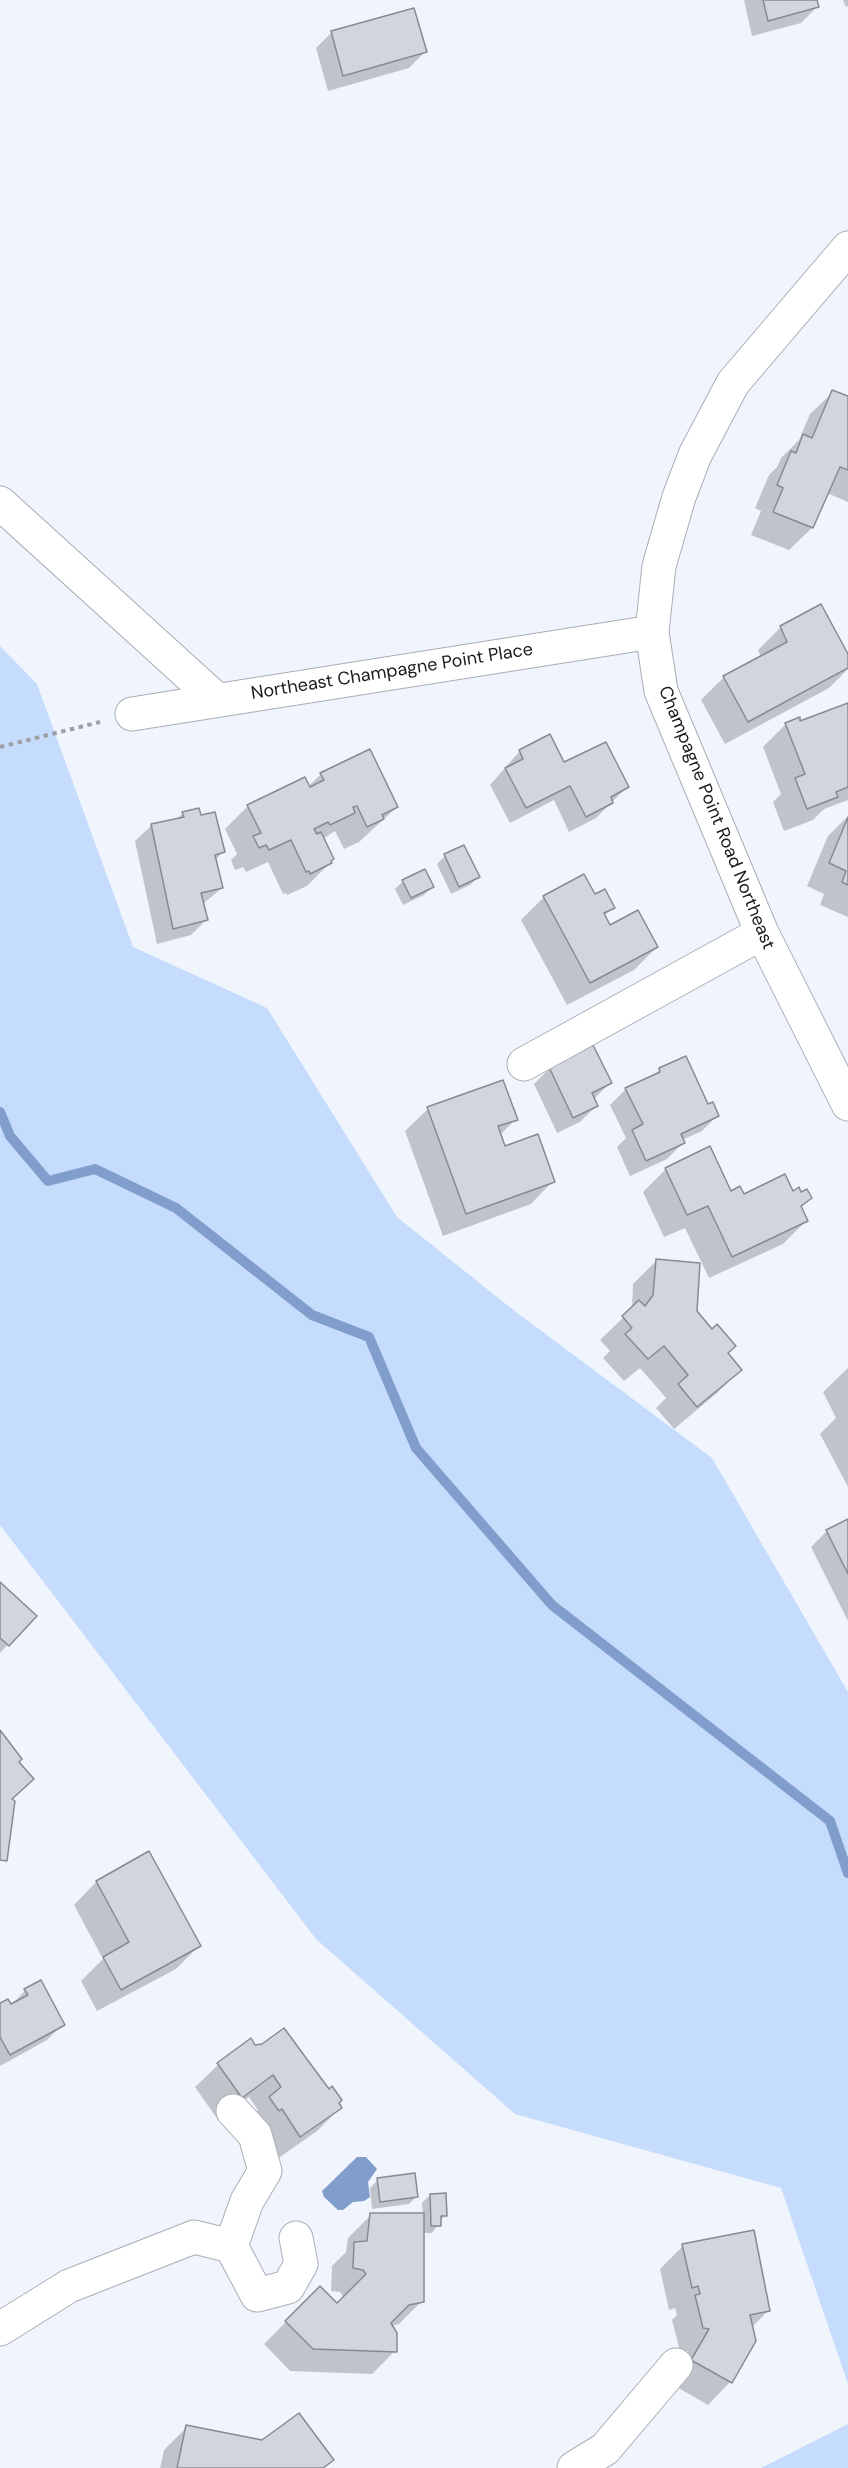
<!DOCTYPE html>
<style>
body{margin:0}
canvas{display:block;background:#f0f5fd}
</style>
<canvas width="848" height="2468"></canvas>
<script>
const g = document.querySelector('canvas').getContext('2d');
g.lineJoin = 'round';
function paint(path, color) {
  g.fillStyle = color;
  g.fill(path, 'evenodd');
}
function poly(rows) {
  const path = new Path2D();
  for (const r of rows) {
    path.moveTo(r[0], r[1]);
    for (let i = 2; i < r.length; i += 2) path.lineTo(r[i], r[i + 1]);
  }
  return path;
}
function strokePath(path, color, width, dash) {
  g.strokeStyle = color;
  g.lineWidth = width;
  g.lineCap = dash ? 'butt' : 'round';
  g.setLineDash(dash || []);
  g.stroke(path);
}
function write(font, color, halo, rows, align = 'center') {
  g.font = font + ' "DM Sans",sans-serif';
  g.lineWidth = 4.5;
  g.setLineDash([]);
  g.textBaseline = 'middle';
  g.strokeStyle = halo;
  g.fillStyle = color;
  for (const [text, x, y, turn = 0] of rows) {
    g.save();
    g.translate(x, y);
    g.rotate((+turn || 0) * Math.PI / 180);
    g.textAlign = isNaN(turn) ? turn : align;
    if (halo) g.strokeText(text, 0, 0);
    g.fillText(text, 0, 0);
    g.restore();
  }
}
const green = poly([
 [0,646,37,684,133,947,267,1008,397,1217,512,1309,712,1458,848,1692,848,2384,781,2188,515,2114,316,1939,0,1525],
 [848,2424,848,2468,761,2468]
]);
const water = poly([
 [357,2157,366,2157,377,2169,368,2182,370,2197,364,2201,353,2202,343,2210,338,2210,324,2197,322,2191]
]);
const shadow = poly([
 [744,0,816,0,817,7,801,23,752,36],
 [843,0,848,0,848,6,846,7],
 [332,32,425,52,409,68,328,91,316,48],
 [833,392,848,398,848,502,827,493,812,528,789,550,751,535,761,511,755,508,769,475,777,467,781,458,799,440,810,414],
 [781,627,848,658,848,669,829,688,725,744,701,700,724,677,761,657,758,650],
 [848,704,848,800,824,809,813,820,784,831,773,802,781,794,763,747,786,724,798,723],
 [549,736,564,764,627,787,596,818,569,832,554,800,510,823,490,785,519,752],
 [321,774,397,807,359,842,344,849,335,831,323,839,330,863,307,886,287,895,286,893,283,894,268,862,246,872,243,867,235,870,231,860,237,854,225,829,248,806,308,787],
 [183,813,223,852,215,860,222,888,203,904,207,919,191,935,157,944,135,841,152,825,176,820],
 [848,816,848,917,820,905,824,894,807,886,828,836],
 [445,856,478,877,470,885,451,894,437,864],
 [403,881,432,887,424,895,403,905,395,889],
 [594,896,613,907,604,916,609,927,657,947,634,970,567,1005,521,920,544,897],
 [685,1058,707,1106,718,1115,702,1131,682,1140,683,1143,667,1159,630,1176,617,1147,626,1138,610,1105,626,1089,652,1077,659,1070],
 [550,1068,610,1083,593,1100,596,1106,580,1122,557,1133,534,1084],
 [428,1109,516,1119,500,1135,504,1148,553,1181,531,1204,443,1236,405,1131],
 [666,1169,743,1196,801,1194,810,1198,800,1208,806,1221,783,1244,709,1278,685,1228,664,1237,643,1192],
 [656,1261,740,1370,717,1393,674,1429,656,1408,666,1398,640,1368,624,1381,603,1358,610,1351,600,1340,632,1309,633,1284],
 [848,1368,848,1487,820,1434,836,1418,823,1392],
 [848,1520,848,1621,811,1547,827,1531],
 [0,1584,35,1616,0,1653],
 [149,1853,199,1946,176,1969,97,2011,81,1981,103,1959,74,1905,96,1882],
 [25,1991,63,2024,47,2040,0,2066,0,2005,10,2006],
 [250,2040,255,2046,328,2091,340,2108,317,2131,277,2159,247,2121,258,2110,249,2097,218,2120,195,2087,218,2065],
 [378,2180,417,2196,409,2204,372,2209,370,2188],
 [430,2195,445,2215,432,2233,422,2233,422,2301,399,2324,391,2326,395,2351,372,2374,290,2371,264,2344,320,2288,336,2305,344,2298,340,2292,331,2291,332,2266,346,2252,348,2238,371,2215,423,2215,422,2203],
 [683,2246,769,2310,751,2328,754,2341,730,2382,708,2405,670,2383,688,2351,680,2351,672,2320,677,2315,675,2308,669,2310,660,2269],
 [187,2427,332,2460,324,2468,160,2468,164,2450]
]);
const stream = poly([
 [0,1112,10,1136,48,1181,95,1169,176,1208,312,1315,369,1337,416,1448,552,1605,830,1821,848,1873]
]);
const building = poly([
 [763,0,817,0,819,7,768,21,763,0],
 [414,8,427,52,343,76,331,31,414,8],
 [832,390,848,396,848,470,840,467,813,528,773,512,783,488,777,485,791,451,796,453,803,434,812,438,832,390],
 [821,604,848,654,848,668,748,722,723,676,787,642,780,626,821,604],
 [848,703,848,787,836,792,838,797,807,809,795,778,805,774,785,723,800,717,800,721,848,703],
 [550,734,564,762,606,742,629,787,611,797,613,803,586,817,570,786,526,808,505,768,523,759,519,750,550,734],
 [370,749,398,807,382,815,384,819,367,827,357,806,353,807,355,813,330,825,328,822,314,829,317,834,321,832,334,859,331,861,332,863,310,874,309,871,306,872,291,840,269,850,266,845,259,848,253,836,261,833,247,805,305,777,310,787,324,780,320,773,370,749],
 [199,808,201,815,215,812,225,852,215,855,223,888,201,893,208,920,173,929,151,824,184,817,182,812,199,808],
 [848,817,848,885,842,882,846,871,829,863,848,817],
 [464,845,480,877,459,887,444,854,464,845],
 [425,869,434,887,411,898,402,880,425,869],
 [584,874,595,894,605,889,615,908,604,913,610,925,638,910,658,947,590,983,543,896,584,874],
 [593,1045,612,1083,592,1093,598,1106,573,1118,549,1067,593,1045],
 [686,1056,708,1104,713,1102,719,1116,681,1134,685,1143,646,1161,632,1130,643,1124,625,1088,660,1072,659,1068,686,1056],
 [503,1080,518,1120,498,1126,505,1146,538,1134,555,1182,466,1214,427,1107,503,1080],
 [710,1146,731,1191,740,1186,744,1194,785,1174,793,1191,799,1187,801,1192,807,1189,812,1198,801,1206,808,1221,732,1257,708,1206,687,1215,665,1168,710,1146],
 [656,1259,700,1263,697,1311,712,1329,717,1324,736,1346,728,1353,742,1370,697,1407,678,1384,688,1375,664,1346,648,1359,625,1334,632,1328,622,1316,639,1300,645,1306,653,1295,656,1259],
 [848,1519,848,1574,826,1530,848,1519],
 [0,1582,37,1616,9,1646,0,1638,0,1582],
 [0,1730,22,1759,19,1762,34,1779,12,1799,15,1801,7,1861,0,1860,0,1730],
 [149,1851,201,1946,121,1990,103,1957,129,1942,96,1881,149,1851],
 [41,1980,65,2025,10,2055,0,2037,0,2003,8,1999,11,2004,28,1995,24,1989,41,1980],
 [284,2028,329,2089,332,2086,342,2100,339,2103,342,2108,300,2137,282,2109,279,2111,269,2097,281,2087,273,2075,242,2098,217,2063,251,2038,255,2045,262,2044,284,2028],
 [415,2173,418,2197,380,2202,377,2178,415,2173],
 [446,2193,447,2216,441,2216,441,2226,431,2226,430,2194,446,2193],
 [370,2213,424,2213,424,2302,409,2305,391,2323,397,2333,397,2352,313,2349,285,2321,320,2286,337,2303,366,2274,363,2270,353,2268,354,2242,367,2241,370,2213],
 [754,2230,770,2311,750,2315,756,2341,732,2383,691,2360,709,2329,703,2328,695,2295,700,2294,698,2286,692,2288,682,2244,754,2230],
 [299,2413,334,2460,323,2468,177,2468,186,2425,262,2440,299,2413]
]);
const path = poly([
 [0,747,100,722]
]);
const minor = poly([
 [848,248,733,383,695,455,679,497,659,566,652,632,661,691,762,933,848,1104],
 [0,503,217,700],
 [132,714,652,632],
 [524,1064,762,933],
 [231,2246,247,2201,265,2171,255,2135,233,2111],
 [0,2329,69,2286,194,2237,231,2246,257,2295,288,2287,301,2264,296,2238],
 [574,2468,605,2449,676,2365]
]);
const streetNames = [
 ["Northeast Champagne Point Place",392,672,-9],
 ["Champagne Point Road Northeast",716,818,68]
];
paint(green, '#c6dcfd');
paint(water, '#809dcb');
paint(shadow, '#0003');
strokePath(stream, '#809dcb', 10);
paint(building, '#d1d6de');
strokePath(building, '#868a91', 1.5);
strokePath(minor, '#a9aeb5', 35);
strokePath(path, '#9da1a7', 4, [4.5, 4.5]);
strokePath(minor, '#fff', 33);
write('18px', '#181a1d', '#fff', streetNames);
</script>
